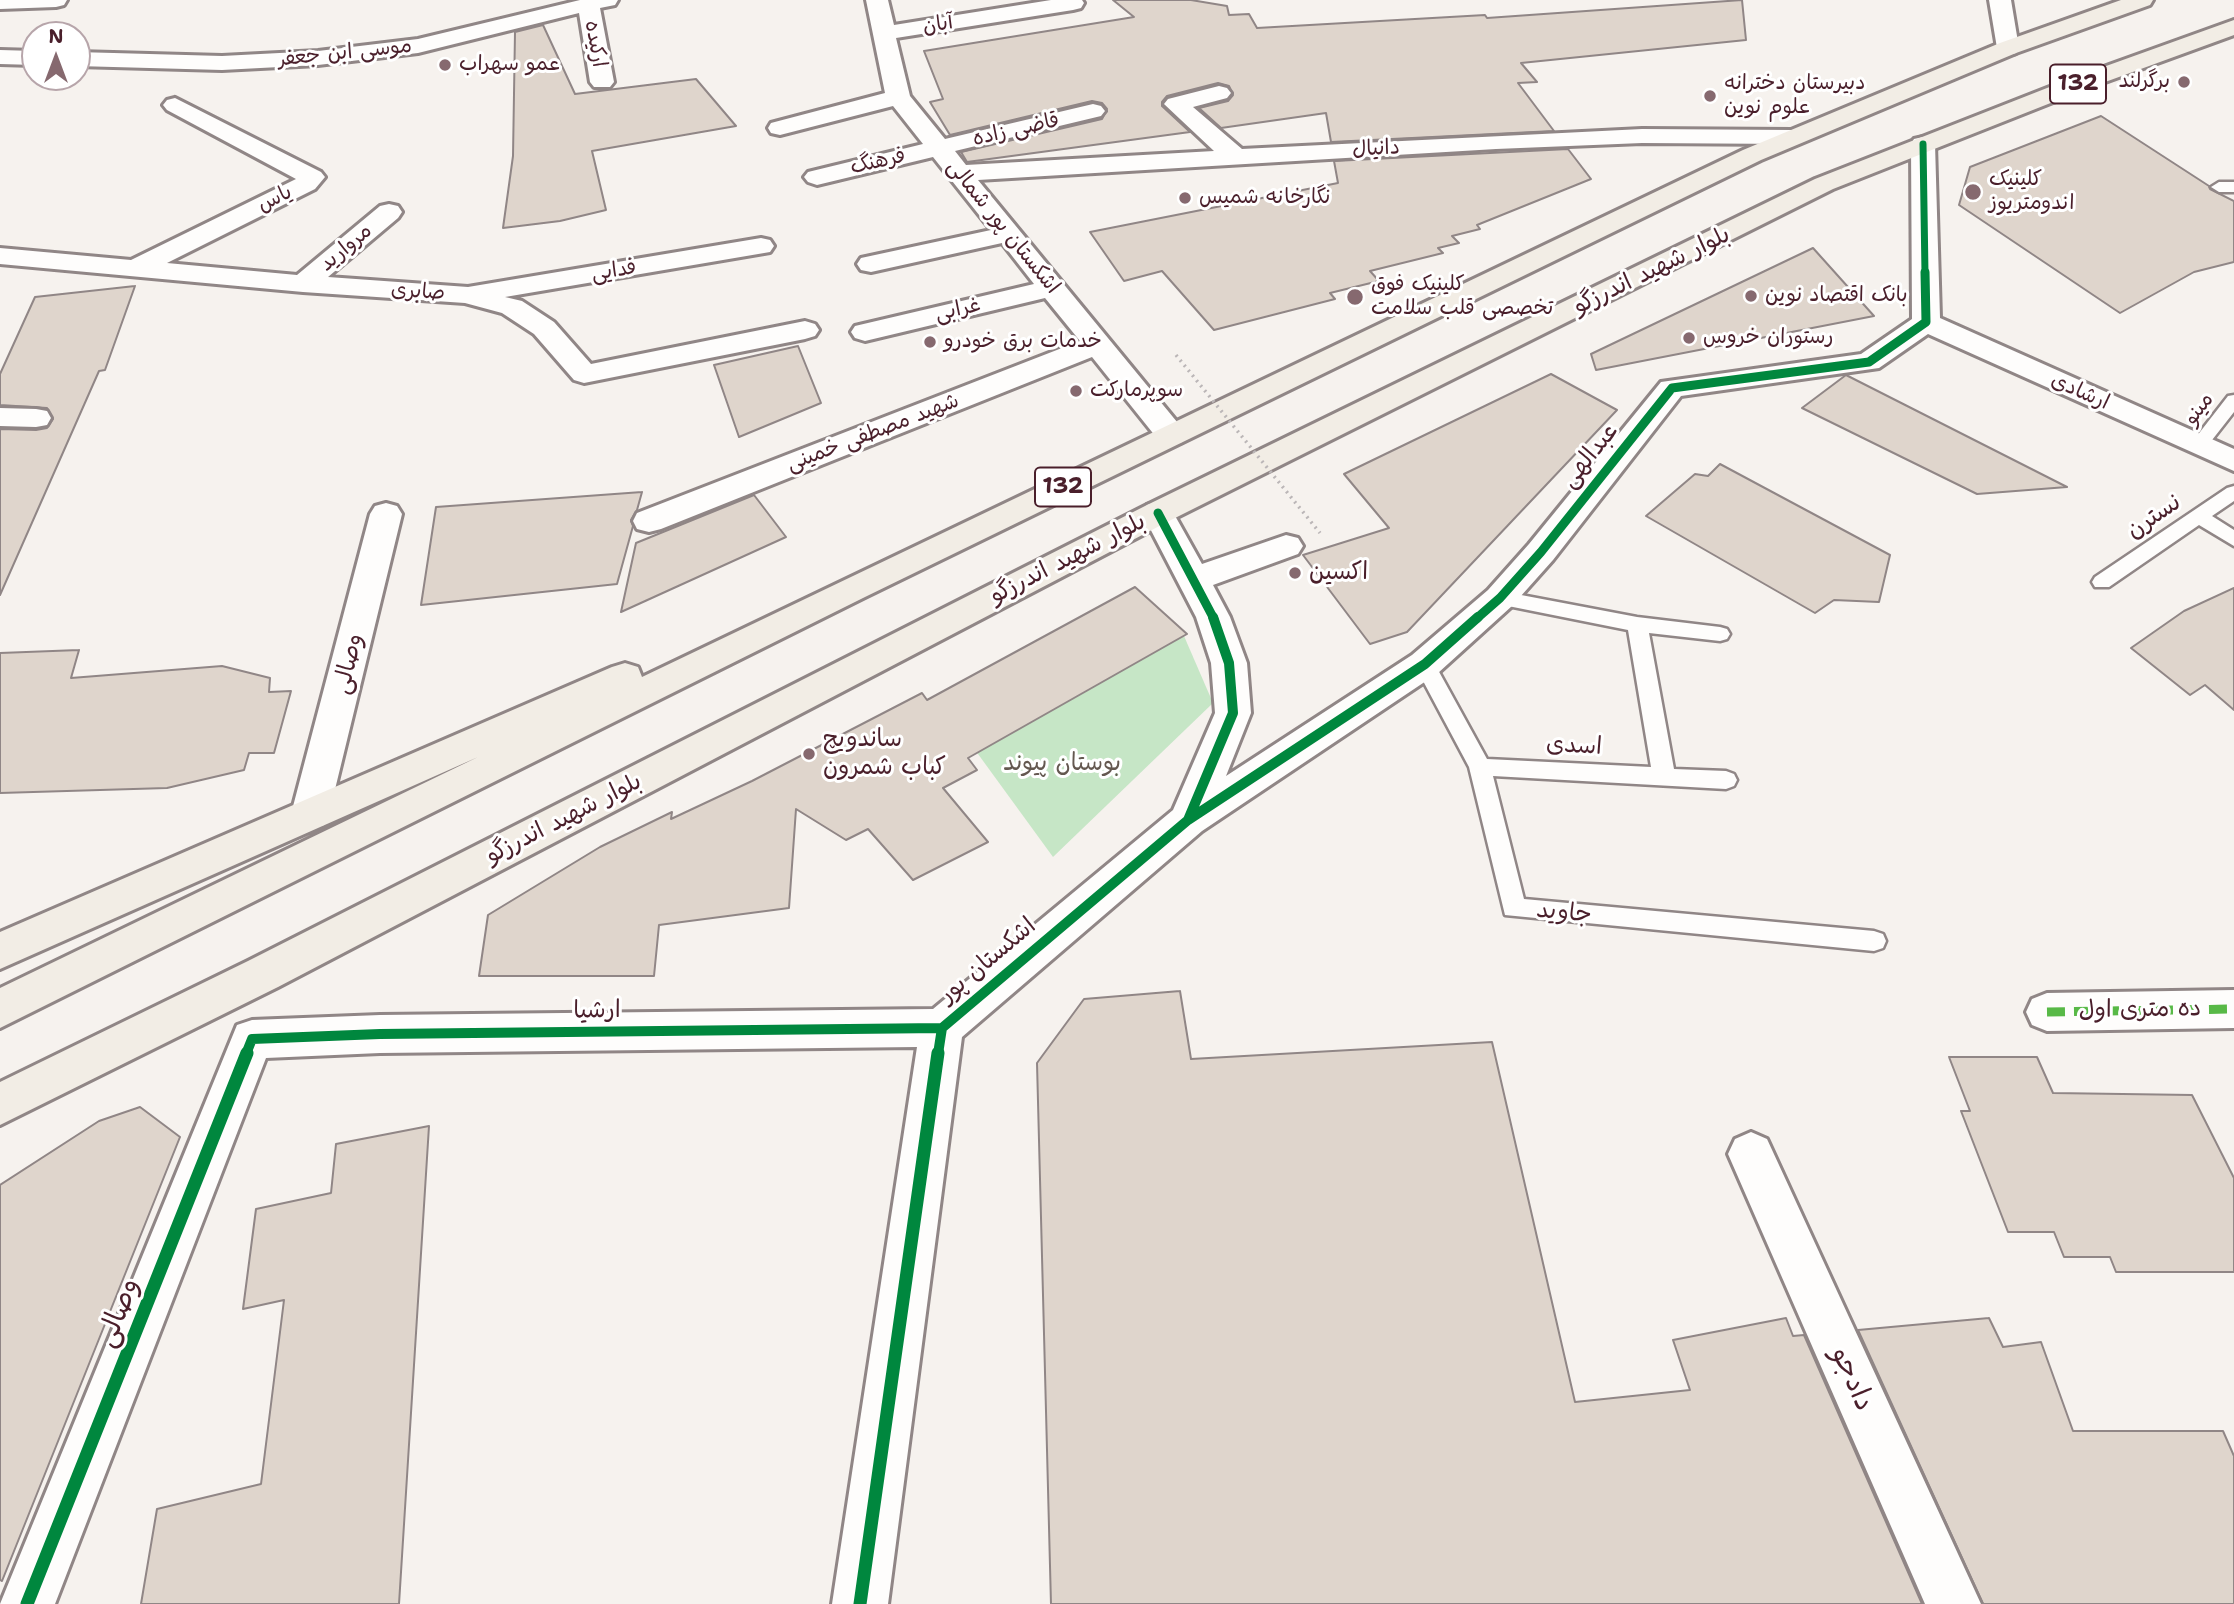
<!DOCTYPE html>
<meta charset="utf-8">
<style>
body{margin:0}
#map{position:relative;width:2234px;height:1604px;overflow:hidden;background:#f6f2ee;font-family:"Shantell Sans",sans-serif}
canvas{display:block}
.north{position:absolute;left:21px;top:21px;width:70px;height:70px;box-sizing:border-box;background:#fff;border:2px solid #b7a5aa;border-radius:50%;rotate:0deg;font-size:19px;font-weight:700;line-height:28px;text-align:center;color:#4a1f2b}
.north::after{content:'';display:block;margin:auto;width:24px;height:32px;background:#86696f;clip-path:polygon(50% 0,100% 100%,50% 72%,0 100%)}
</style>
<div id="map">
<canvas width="2234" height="1604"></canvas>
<div class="north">N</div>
</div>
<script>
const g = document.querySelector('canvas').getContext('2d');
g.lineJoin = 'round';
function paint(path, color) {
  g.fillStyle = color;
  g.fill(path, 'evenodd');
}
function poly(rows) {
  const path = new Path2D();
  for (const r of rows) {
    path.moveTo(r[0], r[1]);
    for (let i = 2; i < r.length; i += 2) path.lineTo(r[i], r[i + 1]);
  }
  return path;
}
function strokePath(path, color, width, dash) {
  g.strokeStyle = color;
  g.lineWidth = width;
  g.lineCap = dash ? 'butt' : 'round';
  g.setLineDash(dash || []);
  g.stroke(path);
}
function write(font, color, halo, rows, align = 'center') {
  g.font = font + ' "Shantell Sans","Playpen Sans Arabic",sans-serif';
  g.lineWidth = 6;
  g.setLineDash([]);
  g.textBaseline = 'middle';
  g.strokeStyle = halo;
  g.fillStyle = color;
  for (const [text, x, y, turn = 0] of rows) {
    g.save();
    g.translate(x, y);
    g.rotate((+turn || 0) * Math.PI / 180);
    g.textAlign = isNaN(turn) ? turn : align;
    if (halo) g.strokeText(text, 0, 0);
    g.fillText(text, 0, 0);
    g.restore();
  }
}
const green = poly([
 [1184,636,1213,703,1053,857,970,743]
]);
const building = poly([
 [1113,0,1191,0,1227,6,1229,15,1249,14,1257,28,1485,15,1487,18,1742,0,1746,40,1521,63,1537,82,1518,83,1554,131,1331,142,1326,113,1221,128,1199,108,1228,101,1233,95,1229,86,1218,83,1167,96,1162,102,1162,106,1190,132,967,162,961,152,1102,119,1107,109,1102,103,1092,101,950,135,930,102,943,99,924,51,1134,17,1113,0],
 [543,25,575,94,696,79,736,126,592,151,606,210,560,221,503,228,513,156,515,32,543,25],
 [2101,116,2209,186,2210,189,2234,201,2234,262,2194,272,2120,313,1959,205,1970,167,2101,116],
 [1568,149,1591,179,1477,225,1480,229,1452,236,1459,243,1438,248,1443,253,1370,271,1379,281,1330,293,1335,299,1214,330,1162,271,1124,281,1090,232,1338,183,1334,161,1568,149],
 [1813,248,1874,316,1596,370,1591,354,1813,248],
 [135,286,105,370,99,371,0,595,0,429,36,430,47,428,53,419,47,408,0,405,0,374,35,297,135,286],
 [798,346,821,403,739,437,714,365,798,346],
 [1551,374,1617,410,1407,632,1370,644,1303,555,1389,528,1344,474,1551,374],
 [1846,375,2067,487,1977,494,1802,408,1846,375],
 [1720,464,1890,555,1879,602,1834,600,1815,613,1646,516,1695,474,1708,476,1720,464],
 [642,492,637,510,631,520,633,526,617,584,421,605,436,507,642,492],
 [754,495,786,537,621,612,636,543,754,495],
 [1135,587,1187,634,968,758,977,770,943,788,988,842,913,880,868,829,846,840,796,809,789,908,659,925,654,976,479,976,488,915,600,847,672,812,671,819,752,781,922,693,927,700,1135,587],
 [2234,588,2234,710,2205,685,2190,695,2131,648,2184,611,2234,588],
 [79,650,71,678,222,666,270,678,269,692,291,691,274,753,249,753,244,770,167,788,0,793,0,653,79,650],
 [1180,991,1191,1059,1492,1042,1575,1402,1690,1390,1673,1340,1786,1318,1793,1336,1804,1335,1922,1604,1051,1604,1037,1063,1084,999,1180,991],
 [1949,1057,2037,1057,2053,1093,2192,1095,2234,1178,2234,1272,2116,1272,2110,1257,2064,1257,2054,1232,2008,1232,1961,1111,1970,1111,1949,1057],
 [140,1107,180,1137,2,1581,0,1580,0,1185,99,1121,140,1107],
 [429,1126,399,1604,141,1604,157,1509,261,1484,284,1300,243,1309,256,1209,331,1193,336,1144,429,1126],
 [1989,1318,2003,1347,2041,1342,2073,1431,2223,1431,2234,1456,2234,1604,1983,1604,1858,1330,1989,1318]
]);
const lane = poly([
 [2234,182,2234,192,2219,192,2211,187,2219,182,2234,182],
 [2234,395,2234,412,2205,449,2193,449,2190,445,2193,441,2228,396,2234,395],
 [2234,486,2234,501,2212,516,2234,530,2234,546,2199,525,2109,587,2095,587,2092,582,2095,577,2227,488,2234,486],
 [1500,591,1637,617,1720,627,1727,629,1730,634,1727,639,1720,641,1649,633,1674,769,1726,771,1734,774,1737,780,1734,786,1726,789,1493,776,1524,899,1874,931,1883,934,1886,941,1883,948,1874,951,1505,915,1469,767,1414,664,1418,659,1425,656,1432,659,1487,759,1651,767,1628,630,1493,603,1490,598,1493,593,1500,591]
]);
const street = poly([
 [0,0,67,0,64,5,56,7,0,9,0,0],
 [580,0,618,0,615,5,600,8,614,82,610,87,594,87,590,82,579,13,418,53,318,65,222,70,77,66,77,52,222,56,318,51,418,39,580,0],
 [866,0,888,0,894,25,1051,0,1082,0,1084,3,1081,8,1073,10,896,38,910,96,945,139,1093,104,1101,106,1105,111,1101,116,955,151,966,165,1214,151,1164,104,1168,99,1219,86,1227,88,1231,93,1227,98,1193,107,1242,149,1642,129,1792,130,1801,132,1804,137,1801,142,1792,144,1642,143,1496,149,978,180,1182,428,1186,435,1182,442,1171,445,1160,442,1092,357,661,529,649,532,637,529,633,521,637,513,1080,341,1045,298,865,341,855,338,851,332,855,326,1034,284,1002,243,871,272,861,270,857,264,861,258,991,230,933,157,817,185,808,182,804,177,808,172,923,144,893,106,780,135,771,133,768,128,771,123,885,93,866,0],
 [1989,0,2011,0,2019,48,2016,53,2008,55,2000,53,1997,48,1989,0],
 [0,50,35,51,35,65,0,64,0,50],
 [175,98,321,172,325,177,315,189,167,263,297,275,380,206,389,204,398,206,402,212,398,218,328,277,468,287,761,238,770,240,774,246,770,252,505,297,522,301,554,322,591,364,805,321,815,324,819,330,815,336,805,339,584,383,574,380,534,334,502,313,465,303,303,292,0,264,0,248,131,260,296,179,167,110,163,105,167,100,175,98],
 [1923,137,1932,139,1935,144,1940,318,2234,449,2234,471,1928,334,1879,368,1681,396,1553,560,1512,606,1438,673,1202,831,962,1037,888,1604,832,1604,917,1047,380,1053,266,1058,55,1604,0,1604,237,1025,252,1020,380,1015,933,1009,1173,810,1215,713,1211,663,1196,617,1142,513,1147,505,1158,502,1169,505,1202,564,1286,535,1298,538,1303,546,1298,554,1213,585,1230,617,1247,663,1251,713,1226,776,1412,655,1488,590,1529,544,1661,382,1861,354,1912,319,1911,144,1914,139,1923,137],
 [0,408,36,409,47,411,51,418,47,425,36,427,0,426,0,408],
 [386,503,397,506,402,514,329,814,324,825,310,829,296,825,291,814,370,514,375,506,386,503],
 [2234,990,2234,1028,2047,1031,2032,1025,2026,1012,2032,999,2047,993,2234,990],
 [1751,1132,1767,1139,1981,1604,1925,1604,1728,1154,1735,1139,1751,1132]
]);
const primary = poly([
 [2121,0,2153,0,2150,5,2016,53,1761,160,865,597,0,1028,0,988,478,757,0,969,0,932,612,667,625,663,638,667,642,677,1743,150,2000,43,2121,0],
 [2234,20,2234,35,2086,89,1833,189,1169,521,278,987,0,1125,0,1082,248,961,1147,505,1815,179,2070,79,2234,20]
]);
const pathBridge = poly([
 [1176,355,1320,533]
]);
const quiet = poly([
 [2047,1012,2234,1009]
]);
const cyclewayFar3 = poly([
 [1923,144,1925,274]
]);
const cyclewayFar2 = poly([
 [1158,513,1214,619],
 [1476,619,1500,598,1541,552,1672,388,1869,362,1926,322,1925,272]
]);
const cyclewayFar1 = poly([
 [1188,820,1425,664,1478,617],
 [246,1054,252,1039,380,1034,942,1028],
 [938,1054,942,1028,1188,820,1233,713,1229,663,1213,617]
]);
const cycleway = poly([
 [27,1604,247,1053],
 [860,1604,938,1053]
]);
const markers = [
 [445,65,7,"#86696f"],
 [2184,82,7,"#86696f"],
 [1710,96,7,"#86696f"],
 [1973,192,9,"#86696f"],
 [1185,198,7,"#86696f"],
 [1751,296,7,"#86696f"],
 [1355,297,9,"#86696f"],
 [1689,338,7,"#86696f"],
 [930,342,7,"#86696f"],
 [1076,391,7,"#86696f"],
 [1295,573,7,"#86696f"],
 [809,754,7,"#86696f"]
];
const farStreetnames = [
 ["آبان",938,25,-9],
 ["ارکیده",595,44,80],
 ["موسی ابن جعفر",345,53,-6],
 ["قاضی زاده",1016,130,-13],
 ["دانیال",1376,149,-3],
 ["فرهنگ",878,162,-13],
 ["یاس",275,199,-26],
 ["اشکستان پور شمالی",1003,227,51],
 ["مروارید",346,248,-40],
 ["فدایی",614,271,-9],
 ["صابری",418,292,4],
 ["غرابی",958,310,-13],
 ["ارشادی",2080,392,24],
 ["مینو",2199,409,-52],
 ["شهید مصطفی خمینی",873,433,-21]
];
const farPoinames = [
 ["عمو سهراب",459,65],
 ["برگرلند",2170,82,"right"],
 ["دبیرستان دخترانه",1724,84],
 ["علوم نوین",1724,108],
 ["کلینیک",1989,180],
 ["اندومتریوز",1989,204],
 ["نگارخانه شمیس",1199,198],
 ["کلینیک فوق",1371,285],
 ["تخصصی قلب سلامت",1371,309],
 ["بانک اقتصاد نوین",1765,296],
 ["رستوران خروس",1703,338],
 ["خدمات برق خودرو",944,342],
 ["سوپرمارکت",1090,391]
];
const shields = [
 [2078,84,56],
 [1063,487,56]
];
const shieldNames = [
 ["132",2078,84],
 ["132",1063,487]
];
const streetNames = [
 ["بلوار شهید اندرزگو",1652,271,-26],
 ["عبدالهی",1590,456,-51],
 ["نسترن",2154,517,-34],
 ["بلوار شهید اندرزگو",1068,559,-27],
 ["وصالی",349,664,-76],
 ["اسدی",1574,746,3],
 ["بلوار شهید اندرزگو",564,819,-27],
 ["جاوید",1564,913,5],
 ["اشکستان پور",988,961,-40],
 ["ده متری اول",2140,1010,-1],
 ["ارشیا",597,1011,-1]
];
const poiNames = [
 ["اکسین",1309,573],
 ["ساندویچ",823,740],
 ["کباب شمرون",823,768]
];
const parkNames = [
 ["بوستان پیوند",1062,764]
];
const nearStreetnames = [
 ["وصالی",119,1313,-68],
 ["دادجو",1852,1379,66]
];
paint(green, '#c6e6c6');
paint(building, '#dfd5cc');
strokePath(building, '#908686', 2);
strokePath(lane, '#908686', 5);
strokePath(street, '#908686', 6);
strokePath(primary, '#908686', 6);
paint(lane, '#fefdfc');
paint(street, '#fefdfc');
paint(primary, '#f2ede5');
strokePath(pathBridge, '#bbb6b7', 3.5, [2, 4.5]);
strokePath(quiet, '#58b947', 9, [18, 9]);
strokePath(cyclewayFar3, '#00873e', 7);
strokePath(cyclewayFar2, '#00873e', 9);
strokePath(cyclewayFar1, '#00873e', 10);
strokePath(cycleway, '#00873e', 13);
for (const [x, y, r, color] of markers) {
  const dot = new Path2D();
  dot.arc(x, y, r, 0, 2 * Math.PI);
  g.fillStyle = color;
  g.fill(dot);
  strokePath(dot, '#fff', 2.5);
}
write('21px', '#4a1f2b', '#fff', farStreetnames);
write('21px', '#4a1f2b', '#fff', farPoinames, 'left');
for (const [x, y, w] of shields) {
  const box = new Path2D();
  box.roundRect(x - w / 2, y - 19.5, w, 39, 5);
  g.fillStyle = '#fff';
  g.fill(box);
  strokePath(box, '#4a1f2b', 2);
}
write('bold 23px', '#4a1f2b', null, shieldNames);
write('24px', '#4a1f2b', '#fff', streetNames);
write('24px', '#4a1f2b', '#fff', poiNames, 'left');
write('24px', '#645850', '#fff', parkNames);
write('28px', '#4a1f2b', '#fff', nearStreetnames);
</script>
